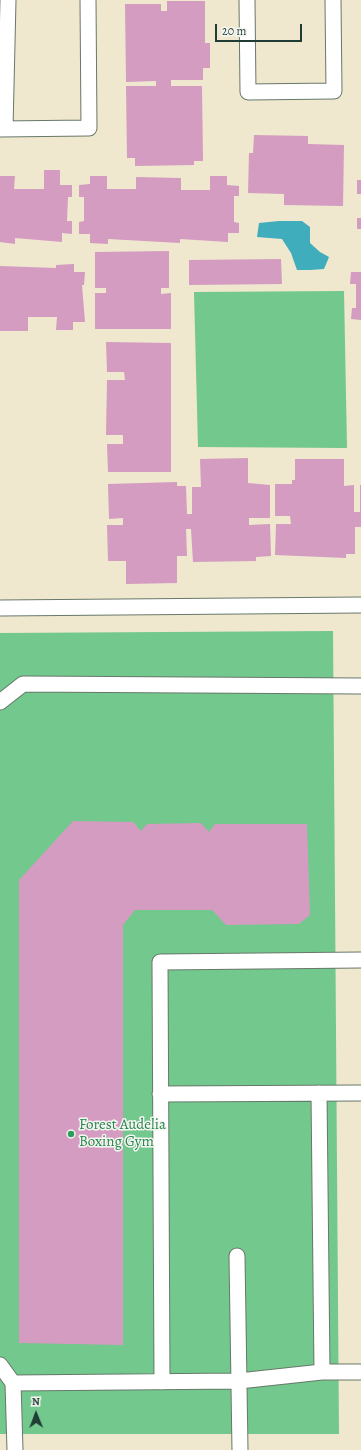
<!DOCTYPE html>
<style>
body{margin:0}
#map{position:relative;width:361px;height:1450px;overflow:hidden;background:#efe7ce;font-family:Alegreya,serif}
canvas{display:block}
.north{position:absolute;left:16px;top:1394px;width:40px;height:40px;-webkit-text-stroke:3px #f6f6f2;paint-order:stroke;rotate:359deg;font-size:11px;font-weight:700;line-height:16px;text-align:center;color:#1f3d34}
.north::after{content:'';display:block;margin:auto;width:14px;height:18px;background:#1f3d34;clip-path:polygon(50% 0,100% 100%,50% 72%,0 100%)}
.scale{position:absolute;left:215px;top:24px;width:87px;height:18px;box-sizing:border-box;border:2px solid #1f3d34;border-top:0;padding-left:5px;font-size:12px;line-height:14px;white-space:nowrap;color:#1f3d34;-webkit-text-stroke:3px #f6f6f2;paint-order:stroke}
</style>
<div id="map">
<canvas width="361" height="1450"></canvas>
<div class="north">N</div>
<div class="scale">20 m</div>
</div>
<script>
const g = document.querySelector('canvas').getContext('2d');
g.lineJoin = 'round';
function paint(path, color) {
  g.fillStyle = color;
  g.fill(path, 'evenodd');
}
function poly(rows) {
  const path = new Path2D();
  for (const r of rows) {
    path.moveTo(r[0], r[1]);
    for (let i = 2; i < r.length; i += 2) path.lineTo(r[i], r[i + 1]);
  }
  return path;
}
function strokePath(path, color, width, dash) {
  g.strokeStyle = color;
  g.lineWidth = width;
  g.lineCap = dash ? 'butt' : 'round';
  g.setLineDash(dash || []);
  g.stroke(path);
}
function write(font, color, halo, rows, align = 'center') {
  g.font = font + ' Alegreya,serif';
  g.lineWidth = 3;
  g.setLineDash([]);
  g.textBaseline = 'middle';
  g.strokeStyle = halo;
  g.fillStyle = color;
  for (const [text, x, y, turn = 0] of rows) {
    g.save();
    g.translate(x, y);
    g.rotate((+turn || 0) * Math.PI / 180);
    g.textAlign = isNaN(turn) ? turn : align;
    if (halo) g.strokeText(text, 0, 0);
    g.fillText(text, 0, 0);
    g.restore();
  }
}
const green = poly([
 [344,291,347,448,198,447,194,292],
 [333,631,339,1434,0,1434,0,633]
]);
const water = poly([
 [279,221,302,221,310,227,310,243,320,252,329,257,324,269,310,270,297,270,291,253,282,239,257,237,259,223]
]);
const building = poly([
 [167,1,205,1,205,43,210,43,210,68,203,68,203,80,171,80,171,86,202,86,203,161,194,161,194,165,135,166,135,158,127,158,126,86,156,86,156,81,126,82,125,4,161,4,161,11,167,11],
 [254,135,308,136,308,144,344,145,343,206,284,205,284,194,248,193,249,153,253,153],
 [44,170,60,170,60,185,72,185,72,197,68,197,67,221,72,221,72,234,62,233,62,242,15,238,15,244,0,242,0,176,15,176,14,189,44,189],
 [90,176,107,176,107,189,136,189,136,177,181,178,181,190,210,190,210,176,227,176,227,185,239,186,239,196,234,196,234,222,239,223,239,233,228,233,228,242,180,239,180,243,108,239,108,244,90,243,90,234,79,234,79,222,84,221,84,197,79,197,79,185,90,184],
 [357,180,361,180,361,194,357,194],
 [357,218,361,218,361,229,357,229],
 [169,251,169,288,161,288,161,294,171,293,171,329,95,329,95,293,106,293,106,288,95,288,95,252],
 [281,259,282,284,189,285,189,260],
 [74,264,74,272,85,272,84,285,82,285,85,322,73,322,73,330,56,330,57,317,28,317,28,331,0,331,0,266,56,268,56,265],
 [351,272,361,272,361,320,351,319,352,308,356,308,356,284,350,284],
 [106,342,171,343,171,472,108,472,107,444,123,444,123,435,106,435,107,380,125,380,124,372,107,372],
 [248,458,248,483,270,485,270,518,249,518,249,525,270,524,271,556,256,557,256,561,193,562,191,529,186,529,187,556,177,556,177,583,126,584,126,561,108,561,107,525,123,525,123,518,109,519,108,484,177,482,177,486,186,486,187,514,192,514,192,487,201,487,200,459],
 [295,459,344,459,344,486,354,485,354,512,360,512,360,485,361,485,361,527,355,527,355,554,346,554,346,558,275,555,276,524,291,524,290,516,275,516,275,484,292,484,292,480,295,480],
 [73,821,133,822,141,831,147,824,201,823,209,832,215,824,307,824,310,915,299,924,226,925,212,910,135,910,123,925,123,1345,19,1343,19,880]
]);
const lane = poly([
 [247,0,248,92,334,91,333,0],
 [0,129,89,128,88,0],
 [5,129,8,0],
 [0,608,361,605],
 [0,702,23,684,361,686],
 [319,1093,322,1372],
 [160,1094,361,1093],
 [237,1256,240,1450],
 [0,1365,13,1383],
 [162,1382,160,962,361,960],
 [15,1450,13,1383,239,1381,322,1372,361,1372]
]);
const markers = [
 [71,1134,4,"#2e9e5b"]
];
const leisureNames = [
 ["Forest Audelia",79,1125],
 ["Boxing Gym",79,1142]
];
paint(green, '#72c88d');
paint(water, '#3fadbb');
paint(building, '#d39cc0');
strokePath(lane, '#68786a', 17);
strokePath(lane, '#fff', 15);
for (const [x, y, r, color] of markers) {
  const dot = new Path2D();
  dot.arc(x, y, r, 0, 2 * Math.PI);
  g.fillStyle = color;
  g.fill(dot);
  strokePath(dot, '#f6f6f2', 1.5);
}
write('15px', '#27864d', '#f6f6f2', leisureNames, 'left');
</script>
